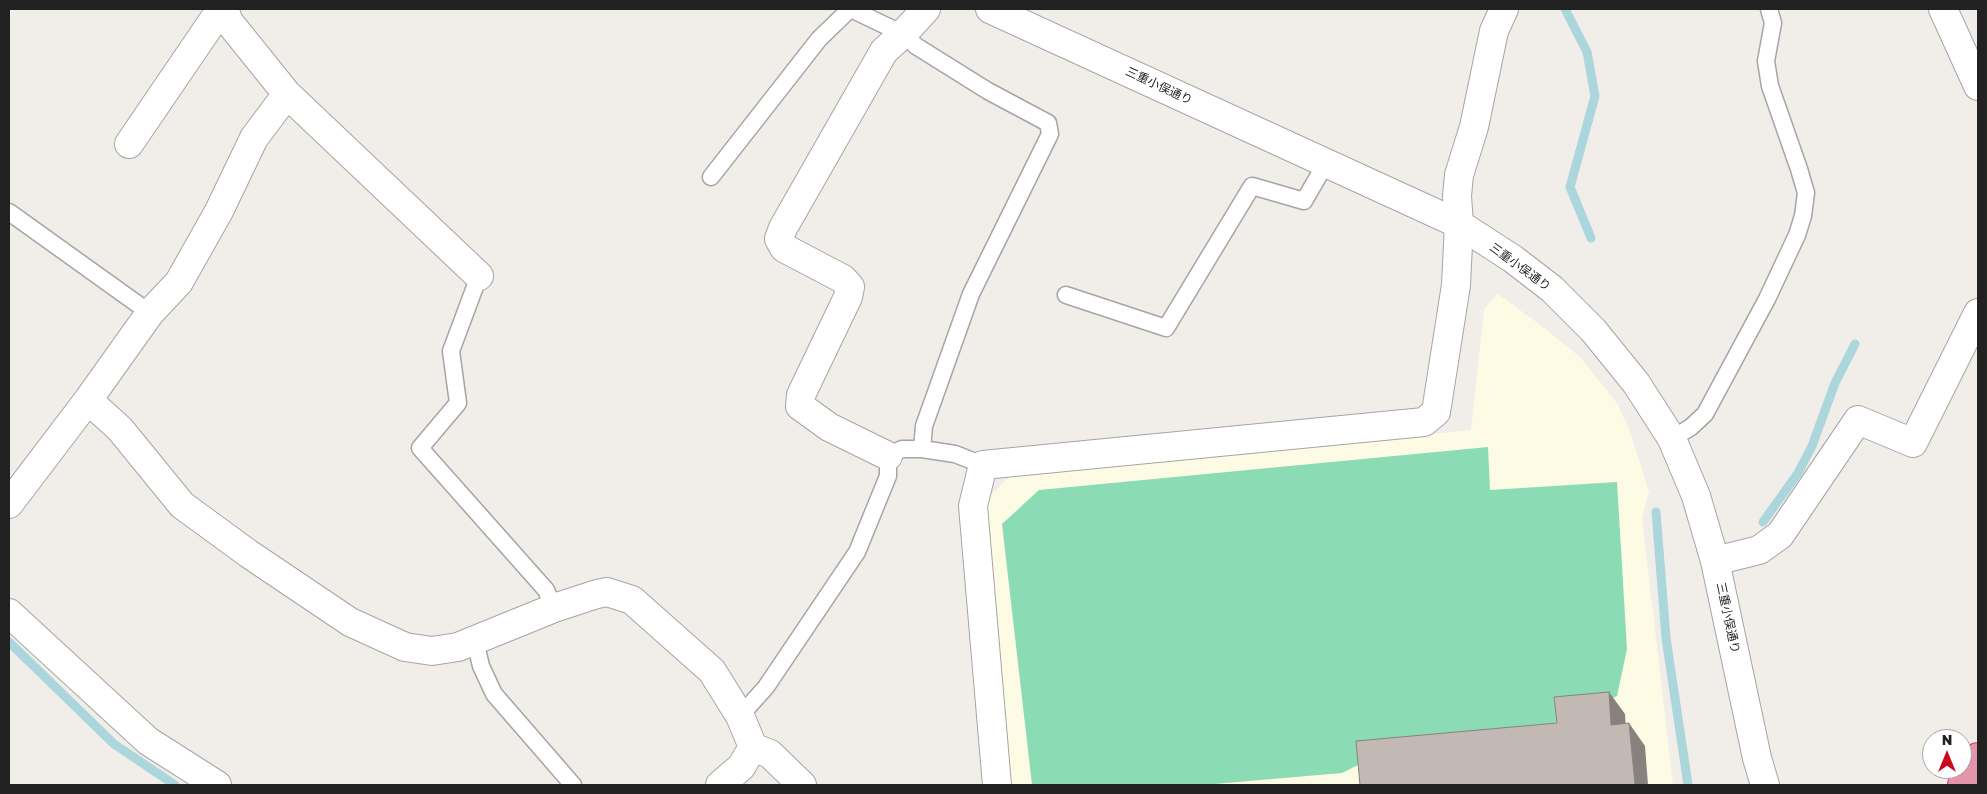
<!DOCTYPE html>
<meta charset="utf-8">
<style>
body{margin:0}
#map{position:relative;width:1987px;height:794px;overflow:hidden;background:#f1ede9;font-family:"Golos Text",sans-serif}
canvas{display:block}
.frame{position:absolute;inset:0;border:10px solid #212121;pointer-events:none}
.north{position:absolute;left:1922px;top:729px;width:50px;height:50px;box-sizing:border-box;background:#fff;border:1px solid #a6a6a6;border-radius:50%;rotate:0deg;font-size:14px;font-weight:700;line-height:20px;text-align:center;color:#212121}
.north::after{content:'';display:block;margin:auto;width:18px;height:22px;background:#ca091c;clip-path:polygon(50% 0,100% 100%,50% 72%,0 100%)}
</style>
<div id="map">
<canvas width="1987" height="794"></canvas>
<div class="frame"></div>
<div class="north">N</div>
</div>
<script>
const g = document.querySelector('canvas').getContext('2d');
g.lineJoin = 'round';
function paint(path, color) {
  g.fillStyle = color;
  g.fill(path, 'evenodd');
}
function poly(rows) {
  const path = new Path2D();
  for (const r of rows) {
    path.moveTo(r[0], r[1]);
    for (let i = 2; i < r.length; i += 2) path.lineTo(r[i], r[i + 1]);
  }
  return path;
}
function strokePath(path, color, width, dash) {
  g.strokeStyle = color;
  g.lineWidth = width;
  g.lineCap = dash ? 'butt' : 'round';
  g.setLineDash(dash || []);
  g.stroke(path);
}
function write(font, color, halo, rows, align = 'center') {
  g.font = font + ' "Golos Text","Noto Sans JP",sans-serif';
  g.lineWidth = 4;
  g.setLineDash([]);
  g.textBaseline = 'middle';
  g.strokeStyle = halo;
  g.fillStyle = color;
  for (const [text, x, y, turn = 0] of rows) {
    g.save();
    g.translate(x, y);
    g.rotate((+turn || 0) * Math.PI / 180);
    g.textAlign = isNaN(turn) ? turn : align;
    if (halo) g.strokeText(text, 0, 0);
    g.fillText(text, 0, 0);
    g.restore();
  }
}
const education = poly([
 [1498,294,1543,327,1581,358,1617,403,1630,431,1649,492,1642,518,1673,785,1010,785,983,503,1009,477,1471,430,1484,309]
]);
const pitch = poly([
 [1488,447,1490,490,1617,482,1627,649,1617,696,1520,738,1394,747,1342,773,1203,785,1032,785,1002,524,1039,490]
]);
const stream = poly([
 [1565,9,1587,52,1595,96,1570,187,1591,238],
 [1656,512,1666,638,1688,785],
 [1763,522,1798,473,1812,446,1835,383,1855,344],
 [9,642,114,744,175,785]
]);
const service = poly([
 [851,9,903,34,916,46,988,91,1048,123,1050,134,971,294,924,426,922,449],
 [711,177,819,39,850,9],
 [9,212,150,313],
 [479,276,451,351,458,403,420,448,546,590,554,608],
 [1066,295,1166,328,1252,186,1304,201,1326,163],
 [1672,439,1691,427,1705,414,1767,299,1797,235,1803,216,1806,193,1799,169,1770,86,1766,61,1773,23,1769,9],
 [475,641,481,666,494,694,573,785],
 [740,716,766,687,857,552,888,476,888,456,902,449,922,449,955,454,983,465]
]);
const minor = poly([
 [224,9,229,22,287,94,479,276],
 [1943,9,1978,86],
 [129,144,221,9],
 [88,400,120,429,182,505,249,554,350,622,405,647,432,651,458,647,554,608,597,594,607,592,632,600,712,671,740,716,753,747,770,754,802,785],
 [888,456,829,427,800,406,801,395,848,297,850,287,843,279,784,248,779,239,783,228,884,51,903,34,926,9],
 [9,504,88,400,150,313,179,282,219,211,254,138,287,94],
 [1715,561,1759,550,1780,535,1858,420,1913,443,1978,313],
 [9,613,148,741,217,785],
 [720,785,741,767,753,747],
 [997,785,973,506,983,465,1424,422,1436,412,1456,285,1459,224]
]);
const tertiary = poly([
 [990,9,1459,224,1513,259,1552,289,1593,330,1636,383,1672,439,1696,496,1715,561,1757,758,1765,785],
 [1459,224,1457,196,1459,175,1474,127,1494,31,1504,9]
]);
const motorway = poly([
 [1962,785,1978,757]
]);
const shadedWall = poly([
 [1609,692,1625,714,1627,747,1611,725],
 [1629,723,1645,746,1648,785,1635,785]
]);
const building = poly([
 [1609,692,1611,725,1629,723,1635,785,1360,785,1356,741,1557,723,1554,697,1609,692]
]);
const streetNames = [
 ["三重小俣通り",1159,86,25],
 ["三重小俣通り",1520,267,36],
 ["三重小俣通り",1728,618,78]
];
paint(education, '#fefbe5');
paint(pitch, '#8bdcb4');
strokePath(stream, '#abd6dc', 9);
strokePath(service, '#a5a5a5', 19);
strokePath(minor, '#a5a5a5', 30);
strokePath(tertiary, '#a5a5a5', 30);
strokePath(motorway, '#d43079', 30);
strokePath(service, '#fff', 16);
strokePath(minor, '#fff', 28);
strokePath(tertiary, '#fff', 28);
strokePath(motorway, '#e494ab', 28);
paint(shadedWall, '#88827f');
paint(building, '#c2b9b5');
strokePath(building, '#88827f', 1);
write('12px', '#212121', '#fff', streetNames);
</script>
